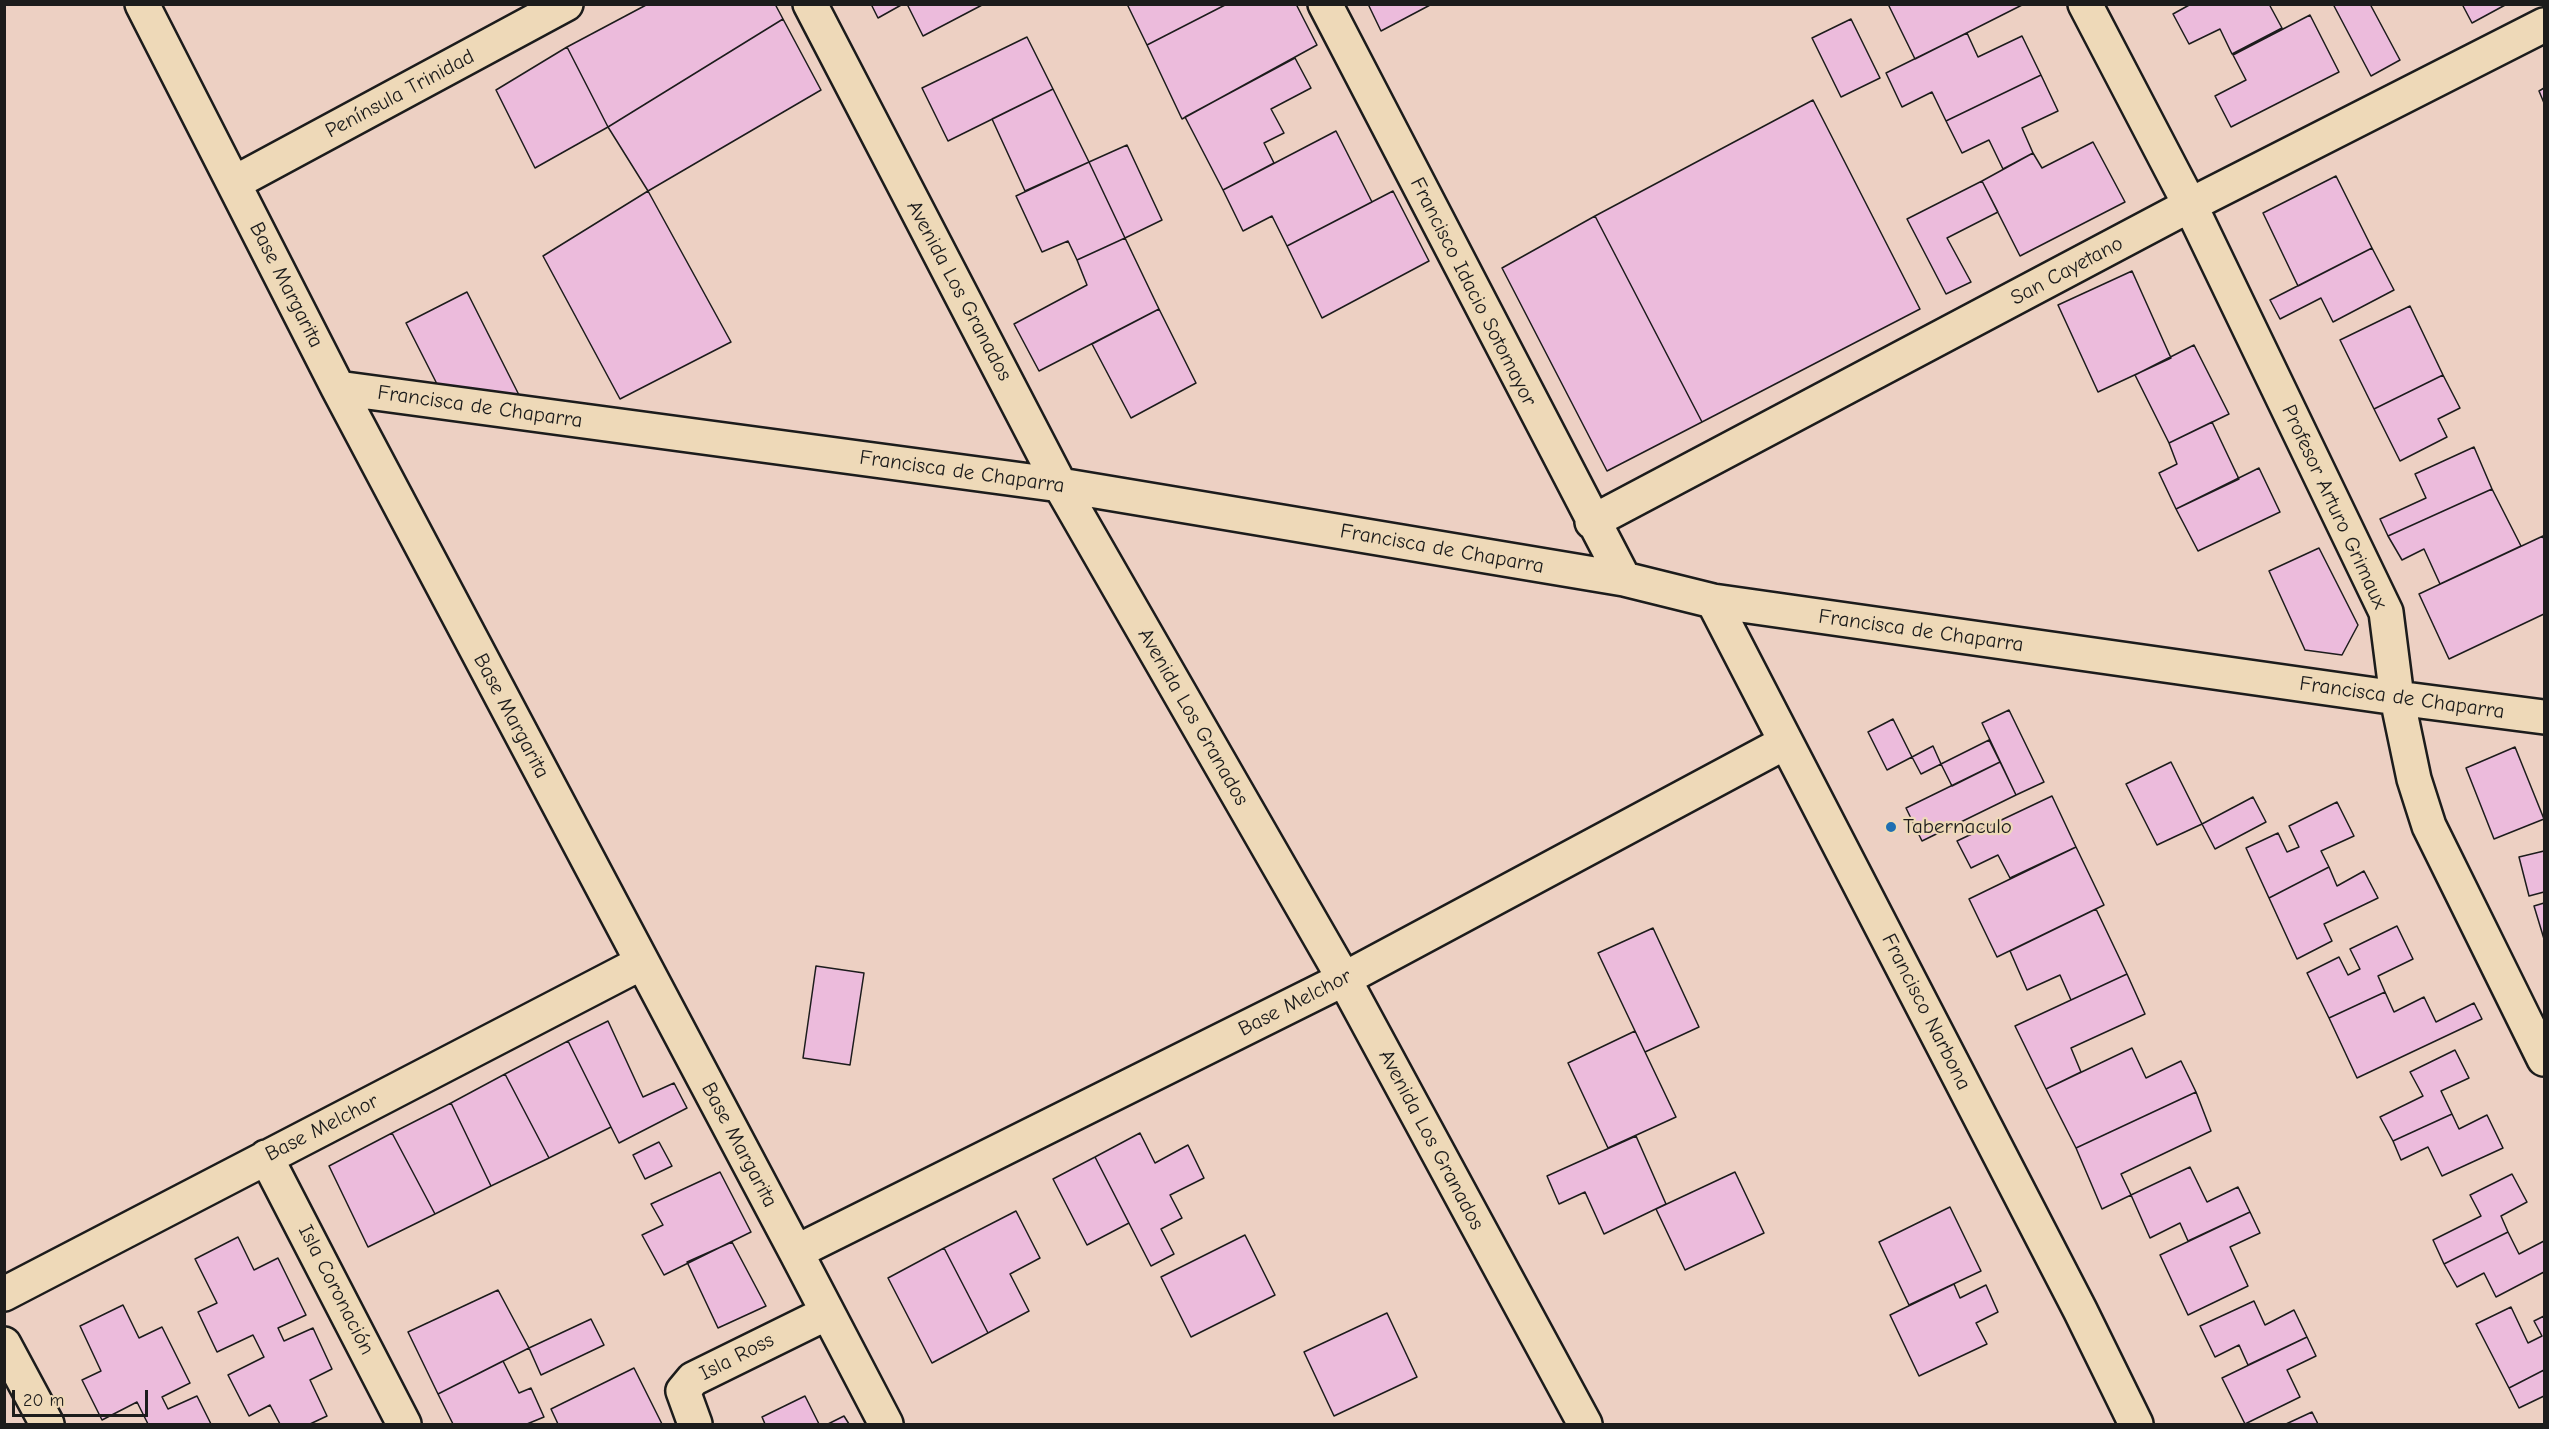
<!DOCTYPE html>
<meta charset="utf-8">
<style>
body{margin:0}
#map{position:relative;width:2549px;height:1429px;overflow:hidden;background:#edd0c3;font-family:"Comic Neue",sans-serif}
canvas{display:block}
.frame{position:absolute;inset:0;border:6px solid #1c1c1c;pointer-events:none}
.scale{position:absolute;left:12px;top:1390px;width:136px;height:27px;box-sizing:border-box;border:3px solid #1c1c1c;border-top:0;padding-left:8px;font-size:18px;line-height:21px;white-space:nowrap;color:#1c1c1c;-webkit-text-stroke:4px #eed9b8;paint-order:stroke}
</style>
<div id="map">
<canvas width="2549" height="1429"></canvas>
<div class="frame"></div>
<div class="scale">20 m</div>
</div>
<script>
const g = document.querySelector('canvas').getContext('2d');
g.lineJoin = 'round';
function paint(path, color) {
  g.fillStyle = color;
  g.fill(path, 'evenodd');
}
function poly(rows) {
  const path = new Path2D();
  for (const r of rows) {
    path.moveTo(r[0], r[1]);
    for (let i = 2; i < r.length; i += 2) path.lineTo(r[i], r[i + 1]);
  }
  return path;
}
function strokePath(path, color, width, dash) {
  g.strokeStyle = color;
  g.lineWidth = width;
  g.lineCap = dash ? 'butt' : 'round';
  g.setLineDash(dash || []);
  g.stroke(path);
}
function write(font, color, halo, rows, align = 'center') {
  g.font = font + ' "Comic Neue",sans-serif';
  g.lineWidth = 4.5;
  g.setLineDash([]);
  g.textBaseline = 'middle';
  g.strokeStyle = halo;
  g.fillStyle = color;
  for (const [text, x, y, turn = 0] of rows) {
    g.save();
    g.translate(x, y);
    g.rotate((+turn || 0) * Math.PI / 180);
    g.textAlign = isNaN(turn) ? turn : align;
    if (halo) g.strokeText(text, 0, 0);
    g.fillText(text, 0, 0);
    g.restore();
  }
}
const building = poly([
 [648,4,775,4,783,19,608,127,567,47,648,4],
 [871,4,903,4,878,18,871,4],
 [907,4,984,4,923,36,907,4],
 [1127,4,1227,4,1147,45,1127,4],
 [1227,4,1296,4,1317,45,1182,119,1147,45,1227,4],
 [1368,4,1432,4,1381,31,1368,4],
 [1888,4,2024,4,1915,59,1888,4],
 [2191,4,2269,4,2282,28,2232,54,2220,29,2189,44,2173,14,2191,4],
 [2333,4,2370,4,2400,60,2371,76,2333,4],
 [2462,4,2507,4,2472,23,2462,4],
 [2310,15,2339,72,2231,127,2215,96,2246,80,2233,55,2310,15],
 [783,19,821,90,648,191,608,127,783,19],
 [1851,19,1880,78,1841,97,1812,38,1851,19],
 [1967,33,1978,57,2022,36,2041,75,1946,121,1932,92,1902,107,1886,73,1967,33],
 [1027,37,1053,89,948,141,922,88,1027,37],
 [567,47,608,127,535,168,496,90,567,47],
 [1295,58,1311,88,1271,109,1284,133,1264,143,1274,163,1223,190,1185,117,1295,58],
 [2041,75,2058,111,2022,128,2033,153,2003,169,1989,140,1962,153,1946,121,2041,75],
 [2544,88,2544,103,2539,91,2544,88],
 [1053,89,1089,162,1025,191,992,119,1053,89],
 [1813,100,1920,309,1702,422,1595,216,1813,100],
 [1336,131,1372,202,1287,246,1272,216,1243,231,1223,190,1336,131],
 [2093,142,2125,202,2020,256,1982,181,2033,153,2042,168,2093,142],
 [1127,145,1162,220,1125,238,1089,162,1127,145],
 [1089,162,1125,238,1077,260,1068,241,1042,252,1016,196,1089,162],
 [2336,176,2372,248,2298,286,2263,213,2336,176],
 [1982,181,1998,212,1947,238,1971,282,1946,294,1907,219,1982,181],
 [648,191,731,342,620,399,543,256,648,191],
 [1393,191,1429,261,1322,318,1287,246,1393,191],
 [1595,216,1702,422,1607,471,1502,268,1595,216],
 [1125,238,1159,309,1039,371,1014,324,1087,285,1077,260,1125,238],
 [2372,248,2394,290,2333,322,2321,298,2280,319,2270,300,2372,248],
 [2132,271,2171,358,2098,392,2058,305,2132,271],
 [467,292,519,395,438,386,406,323,467,292],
 [2410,306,2443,375,2374,409,2340,340,2410,306],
 [1159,309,1196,383,1131,418,1092,344,1159,309],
 [2194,345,2229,414,2169,443,2135,375,2194,345],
 [2443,375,2460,408,2438,419,2447,437,2400,461,2374,409,2443,375],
 [2212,422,2239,479,2176,509,2159,473,2177,464,2169,443,2212,422],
 [2474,447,2492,489,2388,536,2380,519,2426,498,2415,474,2474,447],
 [2259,468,2280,512,2198,551,2176,509,2259,468],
 [2492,489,2521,546,2440,584,2424,549,2402,560,2388,536,2492,489],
 [2543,536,2544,540,2544,614,2449,659,2419,594,2543,536],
 [2319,548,2358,625,2342,655,2305,650,2269,571,2319,548],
 [2009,710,2044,782,2016,795,1982,723,2009,710],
 [1893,719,1912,757,1887,770,1868,732,1893,719],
 [1989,740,2000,762,1952,786,1941,764,1989,740],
 [1933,746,1941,764,1921,774,1912,757,1933,746],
 [2515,747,2544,819,2494,839,2466,768,2515,747],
 [2000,762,2016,795,1922,841,1906,808,2000,762],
 [2171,762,2202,824,2157,845,2126,784,2171,762],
 [2052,796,2076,847,2010,878,1998,855,1971,868,1957,841,2052,796],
 [2253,797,2266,822,2215,849,2202,824,2253,797],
 [2337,802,2354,836,2321,851,2329,867,2269,898,2246,848,2278,833,2287,852,2299,847,2289,826,2337,802],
 [2076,847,2104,905,1997,957,1969,899,2076,847],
 [2544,851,2544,892,2529,896,2519,857,2544,851],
 [2329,867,2337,886,2364,871,2378,898,2324,924,2332,941,2297,959,2269,898,2329,867],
 [2544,903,2544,939,2534,906,2544,903],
 [2096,909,2127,974,2071,1000,2060,975,2027,990,2010,951,2096,909],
 [2397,926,2413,959,2378,976,2385,992,2329,1018,2307,973,2339,957,2348,975,2360,969,2350,949,2397,926],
 [1653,928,1699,1027,1645,1052,1598,953,1653,928],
 [816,966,864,973,850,1065,803,1058,816,966],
 [2127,974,2145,1014,2071,1048,2081,1072,2046,1089,2015,1026,2127,974],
 [2385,992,2394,1012,2424,997,2436,1022,2474,1003,2482,1019,2357,1078,2329,1018,2385,992],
 [608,1021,643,1097,674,1083,687,1108,619,1143,568,1041,608,1021],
 [1635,1031,1676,1117,1608,1148,1568,1063,1635,1031],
 [568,1041,611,1127,549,1158,505,1074,568,1041],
 [2132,1048,2146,1078,2181,1061,2196,1092,2076,1148,2046,1089,2132,1048],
 [2455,1050,2469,1078,2441,1091,2452,1114,2393,1141,2380,1117,2423,1096,2410,1072,2455,1050],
 [505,1074,549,1158,491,1186,451,1103,505,1074],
 [2196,1092,2211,1131,2121,1174,2131,1195,2102,1209,2076,1148,2196,1092],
 [451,1103,491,1186,435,1214,392,1133,451,1103],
 [2452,1114,2459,1129,2487,1115,2503,1148,2442,1176,2428,1147,2401,1160,2393,1141,2452,1114],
 [392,1133,435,1214,368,1247,329,1166,392,1133],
 [1140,1133,1155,1163,1188,1145,1204,1178,1170,1195,1182,1218,1161,1229,1174,1254,1151,1266,1095,1157,1140,1133],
 [1636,1136,1666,1204,1604,1234,1585,1192,1559,1204,1547,1176,1636,1136],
 [659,1142,672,1166,645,1179,633,1155,659,1142],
 [1095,1157,1129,1223,1087,1245,1053,1179,1095,1157],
 [2190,1167,2207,1202,2238,1187,2250,1212,2188,1241,2180,1223,2150,1238,2131,1195,2190,1167],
 [720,1172,751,1232,664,1275,642,1235,663,1225,651,1204,720,1172],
 [1735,1172,1764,1233,1685,1270,1656,1209,1735,1172],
 [2512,1174,2527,1202,2501,1216,2508,1232,2444,1264,2433,1240,2481,1216,2470,1195,2512,1174],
 [1950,1207,1981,1271,1909,1305,1879,1242,1950,1207],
 [1016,1211,1040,1258,1010,1274,1029,1311,988,1333,944,1248,1016,1211],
 [2250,1212,2260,1233,2230,1247,2248,1286,2188,1315,2160,1255,2250,1212],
 [2508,1232,2519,1254,2544,1241,2544,1272,2496,1297,2484,1273,2457,1287,2444,1264,2508,1232],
 [1245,1235,1275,1295,1191,1337,1161,1277,1245,1235],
 [238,1237,254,1270,278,1258,306,1315,278,1328,284,1341,313,1328,332,1369,310,1380,327,1416,310,1424,280,1424,270,1405,249,1416,228,1375,264,1357,253,1335,217,1352,198,1312,217,1303,195,1259,238,1237],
 [732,1242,766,1306,718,1328,687,1262,732,1242],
 [944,1248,988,1333,932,1363,888,1278,944,1248],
 [1954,1284,1960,1298,1986,1285,1998,1312,1976,1323,1987,1344,1919,1376,1890,1315,1954,1284],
 [498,1290,529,1348,438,1394,408,1332,498,1290],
 [2254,1301,2265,1325,2294,1310,2307,1337,2248,1365,2239,1345,2215,1357,2200,1326,2254,1301],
 [123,1305,139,1338,162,1327,190,1383,162,1397,168,1409,197,1396,211,1424,148,1424,137,1402,102,1420,82,1380,101,1371,80,1326,123,1305],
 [2511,1307,2528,1343,2542,1336,2534,1321,2544,1316,2544,1370,2509,1388,2476,1324,2511,1307],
 [1387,1313,1417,1377,1334,1416,1304,1352,1387,1313],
 [591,1319,604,1345,541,1375,529,1348,591,1319],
 [2307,1337,2316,1356,2287,1370,2300,1397,2245,1424,2222,1378,2307,1337],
 [503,1361,519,1393,531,1388,544,1417,527,1424,453,1424,438,1394,503,1361],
 [634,1368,662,1424,558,1424,551,1409,634,1368],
 [2544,1370,2544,1396,2519,1408,2509,1388,2544,1370],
 [805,1396,819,1424,765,1424,762,1417,805,1396],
 [2312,1412,2318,1424,2286,1424,2312,1412],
 [844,1416,849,1424,828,1424,844,1416]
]);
const minor = poly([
 [142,4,338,388,796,1252,886,1424],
 [810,4,1060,485,1344,979,1585,1424],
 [1325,4,1624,579],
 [2085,4,2190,205,2386,612,2397,698,2414,779,2429,826,2544,1059],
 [234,183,566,4],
 [338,388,1060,485,1624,579,1713,601,2397,698,2544,717],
 [1592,522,2190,205,2544,25],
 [1713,601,2080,1310,2136,1424],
 [266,1157,404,1424],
 [796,1252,1344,979,1786,742],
 [4,1294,641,963],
 [4,1344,47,1424],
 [695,1424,683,1391,693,1379,827,1313]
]);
const markers = [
 [1891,827,6,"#1f6fb2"]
];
const streetNames = [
 ["Península Trinidad",400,94,-28],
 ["San Cayetano",2067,271,-28],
 ["Base Margarita",286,285,63],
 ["Avenida Los Granados",959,291,62],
 ["Francisco Idacio Sotomayor",1473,292,63],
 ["Francisca de Chaparra",480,407,8],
 ["Francisca de Chaparra",962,472,8],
 ["Profesor Arturo Grimaux",2334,507,65],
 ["Francisca de Chaparra",1442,549,10],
 ["Francisca de Chaparra",1921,631,8],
 ["Francisca de Chaparra",2402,698,8],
 ["Base Margarita",511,716,62],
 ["Avenida Los Granados",1193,717,60],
 ["Base Melchor",1295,1003,-27],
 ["Francisco Narbona",1926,1012,63],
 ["Base Melchor",322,1128,-27],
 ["Avenida Los Granados",1431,1140,62],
 ["Base Margarita",739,1145,62],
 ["Isla Coronación",336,1290,63],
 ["Isla Ross",737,1357,-27]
];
const poiNames = [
 ["Tabernaculo",1903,827]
];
paint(building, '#ecbbdc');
strokePath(building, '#1c1c1c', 1.5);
strokePath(minor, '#1c1c1c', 38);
strokePath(minor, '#eed9b8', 33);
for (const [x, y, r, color] of markers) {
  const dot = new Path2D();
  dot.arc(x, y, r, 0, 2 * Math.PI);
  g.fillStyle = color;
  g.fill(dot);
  strokePath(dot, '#eed9b8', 2);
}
write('21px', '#1c1c1c', '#eed9b8', streetNames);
write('21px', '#1c1c1c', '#eed9b8', poiNames, 'left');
</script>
